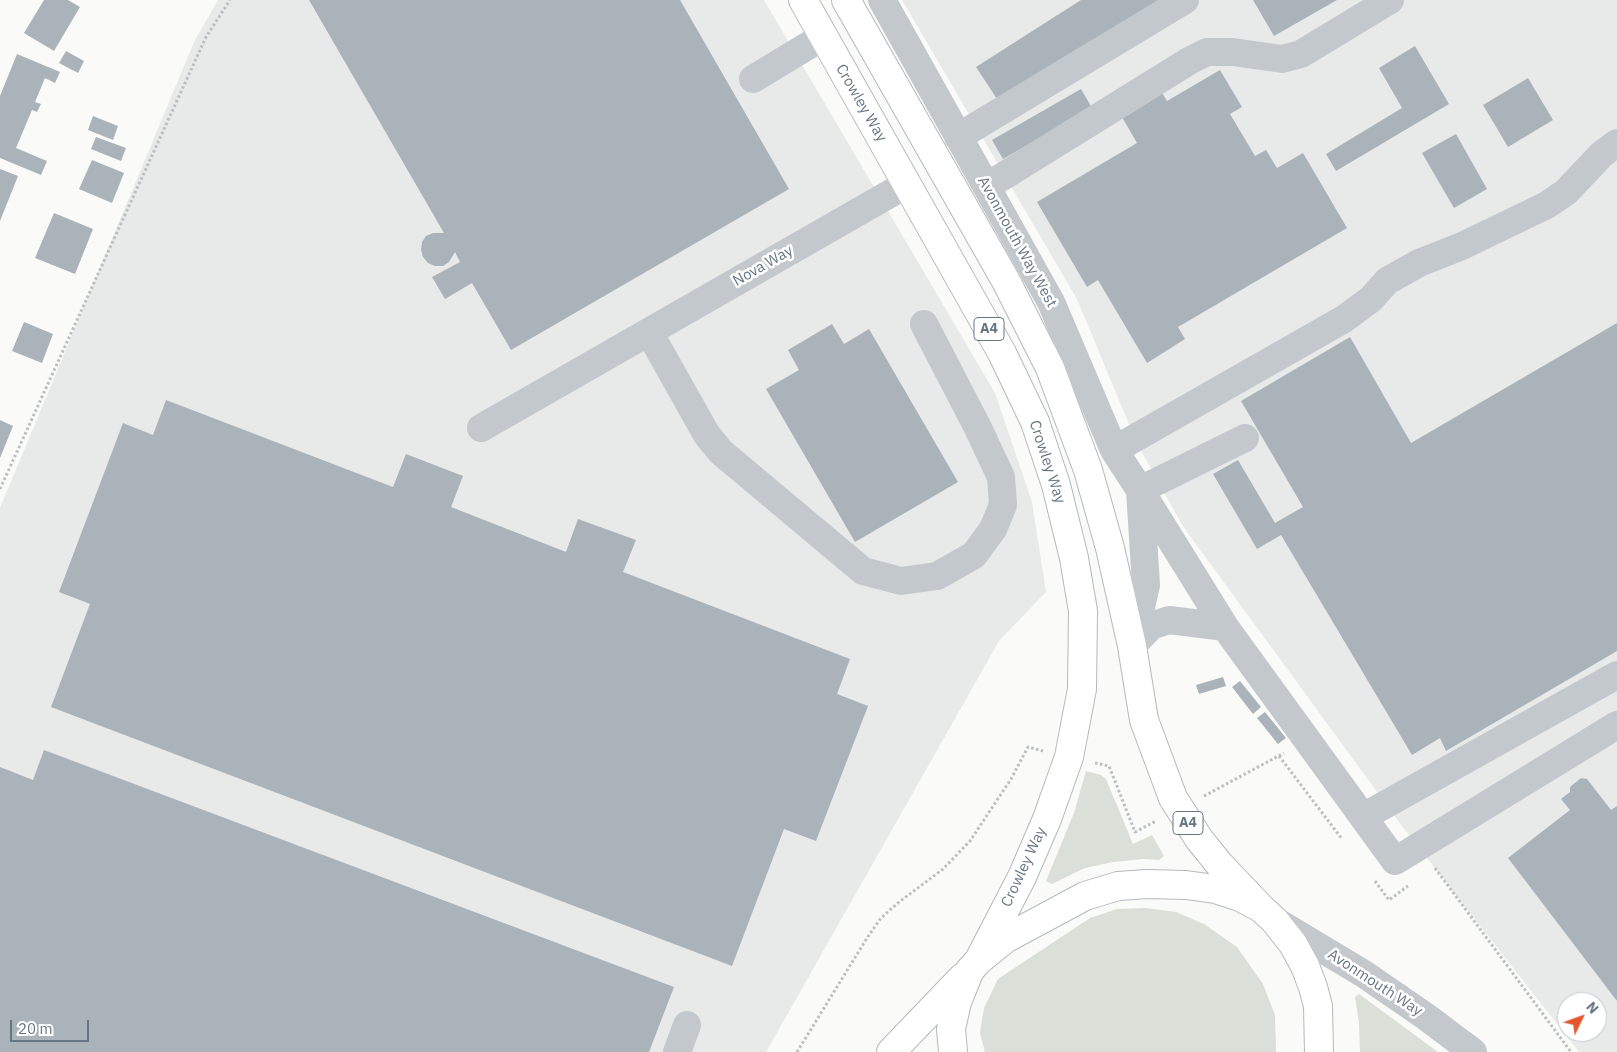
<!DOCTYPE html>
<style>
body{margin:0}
#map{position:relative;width:1617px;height:1052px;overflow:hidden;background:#fafaf8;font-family:"IBM Plex Sans",sans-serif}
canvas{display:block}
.north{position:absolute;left:1557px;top:992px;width:50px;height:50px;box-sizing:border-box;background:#fff;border:1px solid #c1c8cd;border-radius:50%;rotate:48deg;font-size:14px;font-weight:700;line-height:20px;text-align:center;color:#657683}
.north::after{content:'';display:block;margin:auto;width:18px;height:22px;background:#e4572e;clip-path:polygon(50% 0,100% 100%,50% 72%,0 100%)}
.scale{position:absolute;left:10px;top:1020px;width:79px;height:22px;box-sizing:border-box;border:2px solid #657683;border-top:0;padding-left:6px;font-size:15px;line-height:18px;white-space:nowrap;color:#657683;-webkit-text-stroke:4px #fff;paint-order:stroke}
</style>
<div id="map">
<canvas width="1617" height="1052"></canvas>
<div class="north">N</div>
<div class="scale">20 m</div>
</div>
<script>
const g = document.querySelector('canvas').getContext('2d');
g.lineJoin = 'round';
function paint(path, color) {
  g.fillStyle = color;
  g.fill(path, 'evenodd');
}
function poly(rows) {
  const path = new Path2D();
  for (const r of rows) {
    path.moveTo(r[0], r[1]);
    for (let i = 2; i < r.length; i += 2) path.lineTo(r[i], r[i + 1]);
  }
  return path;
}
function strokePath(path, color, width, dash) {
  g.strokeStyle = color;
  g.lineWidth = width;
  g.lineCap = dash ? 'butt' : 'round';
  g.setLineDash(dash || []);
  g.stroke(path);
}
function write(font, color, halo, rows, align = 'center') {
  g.font = font + ' "IBM Plex Sans",sans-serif';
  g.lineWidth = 5;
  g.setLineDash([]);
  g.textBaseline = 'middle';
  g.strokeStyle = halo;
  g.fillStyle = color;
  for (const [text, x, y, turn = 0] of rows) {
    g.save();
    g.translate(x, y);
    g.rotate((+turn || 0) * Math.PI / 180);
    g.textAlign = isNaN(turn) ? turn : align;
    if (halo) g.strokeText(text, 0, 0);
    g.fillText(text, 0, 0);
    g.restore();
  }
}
const built = poly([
 [218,0,764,0,995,393,1032,502,1046,592,999,641,766,1052,0,1052,0,508,194,42],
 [902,0,1617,0,1617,1052,1579,1052,1402,826,1182,525,1136,441,1077,299],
 [1567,1002,1597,1002,1597,1032,1567,1032]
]);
const green = poly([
 [1086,771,1101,775,1106,779,1133,844,1152,835,1164,856,1159,860,1144,859,1113,862,1085,868,1052,884,1046,881,1074,813],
 [1146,908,1176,912,1204,924,1237,947,1263,984,1275,1015,1276,1052,985,1052,980,1033,984,1008,998,979,1090,918,1117,909],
 [1359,994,1438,1052,1360,1052,1359,1023,1355,997]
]);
const building = poly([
 [44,0,68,0,80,7,54,51,24,33],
 [309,0,680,0,789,189,511,350,472,283,445,299,432,277,460,262,455,252,449,262,443,266,435,266,428,263,423,257,421,250,422,242,426,236,433,233,444,233],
 [1081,0,1159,0,999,102,976,67],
 [1253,0,1337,0,1274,36],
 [1415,46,1449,104,1336,171,1326,154,1402,108,1379,68],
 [66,51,84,61,78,73,59,63],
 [17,54,60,72,55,83,45,78,35,102,41,104,37,112,32,110,16,148,47,161,41,175,0,158,0,96],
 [1220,70,1242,107,1230,114,1255,156,1266,150,1277,168,1303,153,1347,228,1178,327,1185,339,1147,363,1098,280,1087,287,1037,202,1137,143,1119,112,1159,88,1167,101],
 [1528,78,1553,120,1508,147,1483,105],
 [1081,89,1092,108,1003,159,992,140],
 [93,116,118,126,113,140,88,130],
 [1456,134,1487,189,1454,208,1422,153],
 [96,137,126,148,121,161,91,149],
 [92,160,124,173,112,203,79,189],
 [0,169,18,176,0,221],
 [54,213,93,229,75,274,35,258],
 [24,322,53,334,42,363,12,351],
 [1617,323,1617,651,1446,751,1440,738,1412,755,1281,535,1257,549,1213,474,1238,460,1275,523,1303,507,1241,401,1350,337,1411,443],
 [832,324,844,344,869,329,958,482,855,542,766,389,799,370,788,350],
 [166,400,393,487,406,454,463,476,451,507,566,552,578,519,636,540,623,572,850,659,837,694,868,706,816,841,784,829,732,966,51,707,90,604,59,592,123,423,153,435],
 [0,420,13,426,0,458],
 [1223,677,1226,686,1199,694,1196,685],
 [1240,681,1261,707,1253,714,1232,687],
 [1265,712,1286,738,1278,744,1257,718],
 [44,750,674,987,649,1052,0,1052,0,767,33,780],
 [1581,778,1587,779,1611,810,1617,806,1617,1001,1508,858,1570,810,1561,799,1570,792,1570,787]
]);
const path = poly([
 [0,489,206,37,230,0],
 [1279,756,1342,839],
 [1095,763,1109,766,1135,832,1156,821],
 [1204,796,1284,753],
 [1435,868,1571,1052],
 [1375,881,1389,900,1408,886],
 [797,1052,867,938,881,918,899,902,943,869,970,841,1011,779,1028,747,1043,751]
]);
const minor = poly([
 [882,0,1051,302,1114,450,1140,490,1146,585,1132,646],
 [753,79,824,36],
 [958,137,1185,0],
 [986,186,1002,177,1189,61,1207,52,1233,52,1282,59,1301,54,1390,0],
 [649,332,707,435,721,452,863,571,901,581,937,576,974,555,993,529,1003,505,1001,477,977,426,924,324],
 [481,428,907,184],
 [1245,438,1140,490,1225,627,1395,861,1617,725],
 [1114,450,1344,319,1371,299,1387,281,1419,263,1462,246,1547,205,1566,192,1602,154,1617,143],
 [1132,646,1151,626,1169,620,1225,627],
 [1363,817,1617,675],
 [1274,920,1364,974,1425,1016,1473,1052],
 [677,1052,687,1025]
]);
const highway = poly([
 [803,0,1002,353,1035,422,1056,485,1074,558,1083,611,1082,689,1069,757,1047,819,1022,877,979,960],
 [846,0,1006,281,1050,368,1088,470,1110,548,1132,646,1144,720,1173,798,1199,839,1220,865,1261,908],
 [891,1052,963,977],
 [953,1052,951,1029,957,1002,970,970,979,960,1005,939,1085,896,1118,886,1147,884,1186,885,1215,889,1240,897,1261,908,1274,920,1293,944,1305,966,1313,987,1318,1006,1319,1052]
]);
const shields = [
 [989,329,30],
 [1188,823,30]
];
const shieldNames = [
 ["A4",989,329],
 ["A4",1188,823]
];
const streetNames = [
 ["Crowley Way",861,103,60],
 ["Avonmouth Way West",1017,242,61],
 ["Nova Way",763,266,-30],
 ["Crowley Way",1047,462,72],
 ["Crowley Way",1024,867,-65],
 ["Avonmouth Way",1375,983,33]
];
paint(built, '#e8e9e9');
paint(green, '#dadfd7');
paint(building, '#aab3b9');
strokePath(highway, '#b4b9bd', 30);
strokePath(path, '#bbbfc2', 3, [2.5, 2.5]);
strokePath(minor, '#c3c8cc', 28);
strokePath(highway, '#fff', 28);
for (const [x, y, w] of shields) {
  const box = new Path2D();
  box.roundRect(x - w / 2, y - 11.5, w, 23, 4);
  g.fillStyle = '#fff';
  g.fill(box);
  strokePath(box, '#657683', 1);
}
write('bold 14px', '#657683', null, shieldNames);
write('15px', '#657683', '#fff', streetNames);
</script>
